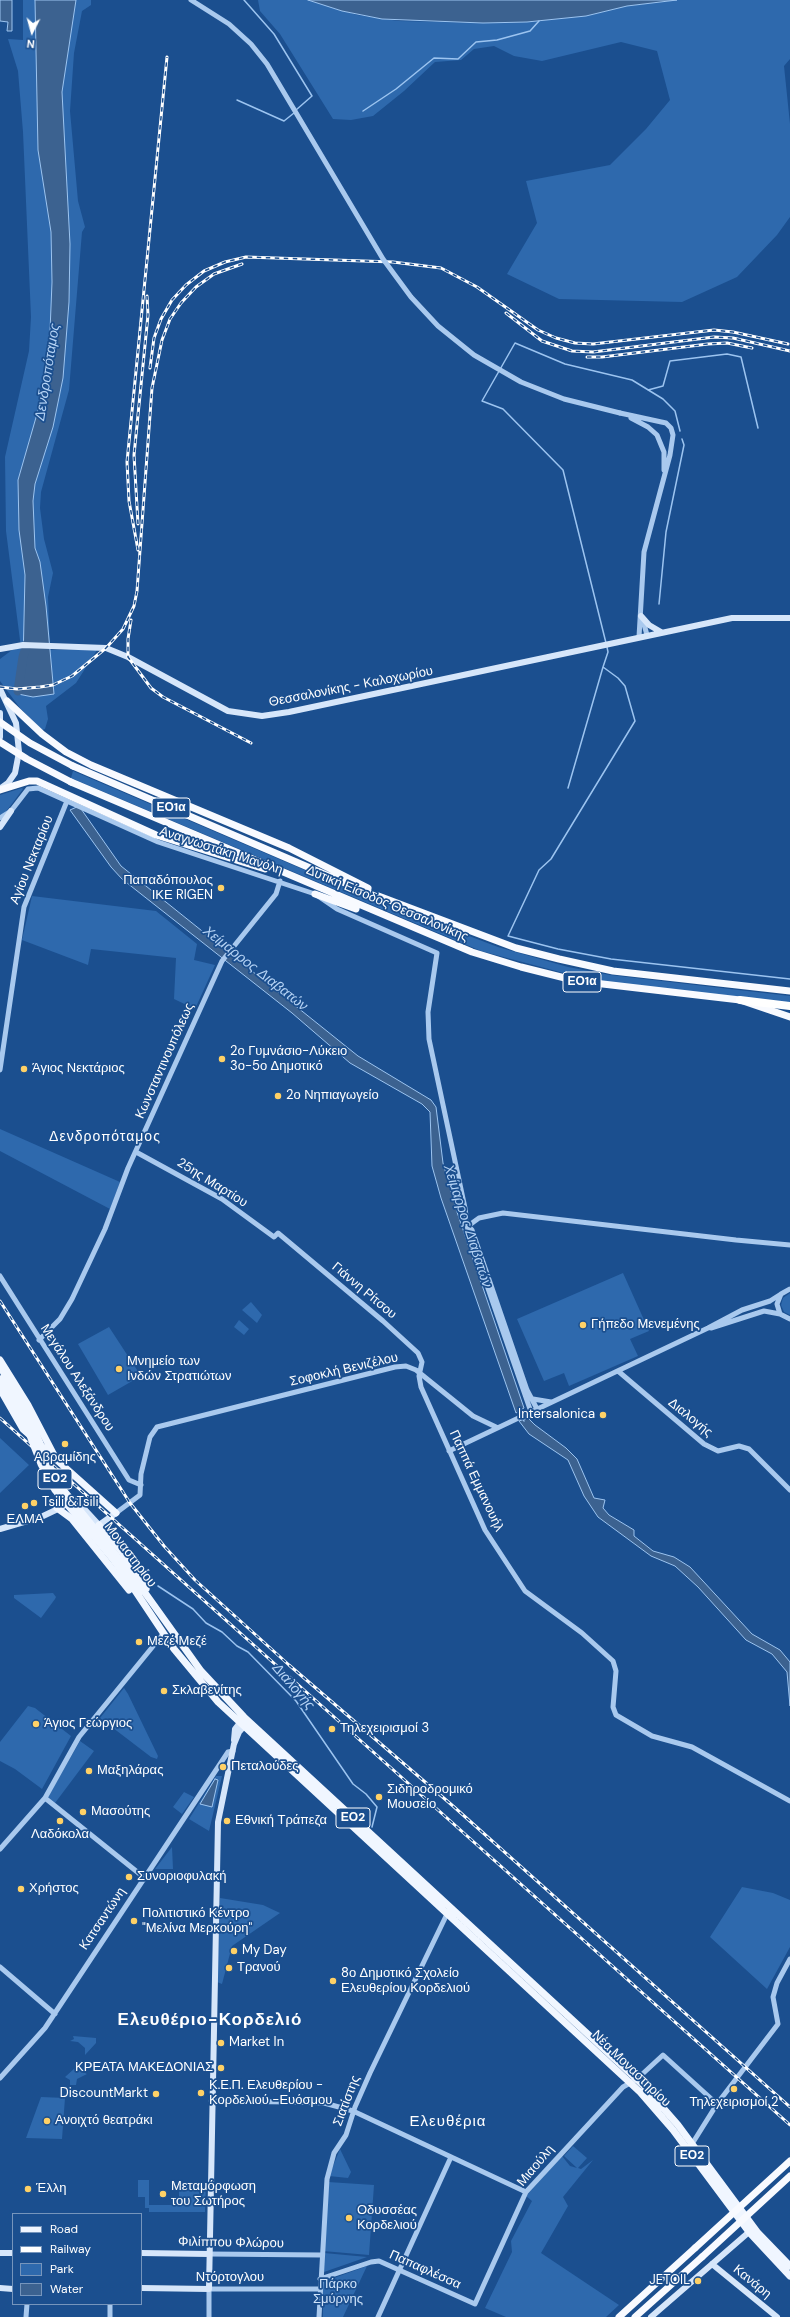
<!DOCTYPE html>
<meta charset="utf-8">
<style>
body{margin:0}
#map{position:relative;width:790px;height:2317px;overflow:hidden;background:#1b4f8f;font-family:"DM Sans",sans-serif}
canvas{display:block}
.legend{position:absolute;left:12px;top:2213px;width:130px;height:92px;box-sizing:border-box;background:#1b4f8f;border:1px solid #7695bc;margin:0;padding:5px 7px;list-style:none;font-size:12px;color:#fff}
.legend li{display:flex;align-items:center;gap:8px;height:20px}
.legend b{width:20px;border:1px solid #7695bc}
.north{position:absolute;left:12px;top:12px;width:40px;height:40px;-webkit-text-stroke:3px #1b4f8f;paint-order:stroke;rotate:186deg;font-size:11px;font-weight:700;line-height:16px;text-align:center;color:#fff}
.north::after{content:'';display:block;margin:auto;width:14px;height:18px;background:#fff;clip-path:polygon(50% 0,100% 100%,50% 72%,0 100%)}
</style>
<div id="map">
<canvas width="790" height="2317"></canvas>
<ul class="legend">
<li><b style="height:5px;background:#f0f6ff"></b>Road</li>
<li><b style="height:5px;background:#fff"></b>Railway</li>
<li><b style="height:11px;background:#2e69ad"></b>Park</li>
<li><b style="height:11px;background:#3c6290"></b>Water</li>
</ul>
<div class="north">N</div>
</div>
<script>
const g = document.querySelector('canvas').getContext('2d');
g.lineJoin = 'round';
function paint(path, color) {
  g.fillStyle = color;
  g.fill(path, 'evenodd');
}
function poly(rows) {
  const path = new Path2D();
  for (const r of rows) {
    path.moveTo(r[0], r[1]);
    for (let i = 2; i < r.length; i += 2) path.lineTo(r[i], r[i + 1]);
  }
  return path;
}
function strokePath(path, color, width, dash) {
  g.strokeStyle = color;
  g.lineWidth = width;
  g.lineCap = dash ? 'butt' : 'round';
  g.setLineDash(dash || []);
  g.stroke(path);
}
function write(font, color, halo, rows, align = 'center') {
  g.font = font + ' "DM Sans",sans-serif';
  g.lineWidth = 3.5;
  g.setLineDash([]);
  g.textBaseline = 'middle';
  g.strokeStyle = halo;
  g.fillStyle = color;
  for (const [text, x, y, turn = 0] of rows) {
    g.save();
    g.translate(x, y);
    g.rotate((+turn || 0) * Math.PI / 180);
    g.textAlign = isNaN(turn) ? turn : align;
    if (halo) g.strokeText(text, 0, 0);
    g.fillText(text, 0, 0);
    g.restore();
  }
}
const green = poly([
 [23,0,91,0,91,5,82,11,74,53,70,111,78,201,85,227,82,232,69,390,41,492,40,508,44,539,53,573,48,597,50,650,97,650,76,683,46,706,48,719,45,729,42,730,20,708,0,681,0,659,12,650,21,648,6,531,5,457,29,351,31,317,23,132,18,71,8,39,23,40],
 [258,0,308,0,357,15,399,21,483,23,527,22,586,16,627,6,677,0,790,0,790,59,784,66,790,124,790,217,777,235,737,277,682,302,559,299,507,274,537,223,526,181,610,165,646,129,670,100,657,51,621,42,542,61,514,56,494,46,474,49,461,60,435,62,404,91,373,116,351,120,333,119,280,34,260,11],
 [73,771,377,901,498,947,568,967,610,975,790,996,790,1003,590,980,481,951,71,778],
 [22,788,23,789,5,813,0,815,0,795],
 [32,896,156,911,197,944,194,960,215,965,195,1009,174,999,176,958,91,949,88,965,22,940],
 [0,1129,120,1182,110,1209,0,1151],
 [623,1273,649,1331,630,1339,638,1356,569,1386,564,1373,544,1381,517,1319],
 [790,1293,790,1315,784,1312,781,1305,783,1298],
 [251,1302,262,1315,257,1323,242,1310],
 [239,1320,249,1329,244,1335,234,1327],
 [109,1327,141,1376,108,1395,78,1344],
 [0,1438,29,1465,0,1493],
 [53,1593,56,1597,55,1599,41,1618,14,1598,14,1595],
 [124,1688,128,1694,158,1756,157,1759,151,1757,100,1718],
 [28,1706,35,1708,71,1736,42,1789,15,1769,0,1761,0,1742],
 [80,1741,94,1751,55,1803,48,1797],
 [216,1776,222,1776,209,1831,189,1819],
 [184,1792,194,1797,182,1814,173,1807],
 [172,1847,173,1869,155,1869],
 [742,1887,773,1893,790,1900,790,1947,767,1989,710,1937],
 [220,1898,263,1905,280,1913,232,1946,222,1984,217,1982],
 [73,2036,96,2038,96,2043,85,2055,85,2048,78,2042,70,2041,74,2039],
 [75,2068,87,2074,77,2079,76,2085,70,2085,70,2080,65,2077],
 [41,2097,65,2098,62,2139,26,2138],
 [573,2146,587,2158,578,2168,581,2169,593,2160,563,2197,568,2206,541,2253,619,2305,606,2317,506,2317,485,2308,512,2252,511,2241,532,2201,526,2196,562,2156,570,2166,577,2168,564,2156],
 [340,2149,351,2172,348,2178,329,2176],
 [138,2180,149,2180,149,2205,179,2205,179,2182,206,2183,205,2212,149,2212,149,2208,145,2208,145,2197,138,2197],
 [328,2182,374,2185,369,2255,323,2251],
 [324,2253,367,2257,324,2272],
 [367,2266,343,2317,323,2317,323,2282]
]);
const water = poly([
 [0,0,12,0,12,31,7,31,8,22,0,21,0,0],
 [35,0,76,0,62,92,70,244,69,302,63,378,53,427,35,484,33,501,35,548,40,562,46,606,54,694,33,697,18,694,23,663,25,575,19,530,18,480,41,400,49,356,52,282,51,232,38,150,35,0],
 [308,0,677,0,627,6,586,16,527,22,483,23,382,19,342,11,308,0],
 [79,806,121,866,358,1056,431,1100,436,1107,443,1163,457,1212,524,1408,516,1413,441,1198,432,1166,430,1112,422,1104,350,1063,292,1013,122,879,111,867,70,810,79,806],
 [528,1418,535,1425,566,1448,577,1459,594,1498,605,1500,603,1508,609,1515,634,1530,634,1536,653,1551,674,1557,690,1567,752,1634,780,1650,790,1662,790,1706,787,1672,772,1654,746,1640,698,1587,675,1566,651,1556,598,1517,584,1496,568,1460,529,1434,519,1421,528,1418],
 [215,1779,218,1780,212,1807,200,1804,215,1779]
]);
const stream = poly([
 [244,0,274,34,312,96,296,110],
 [237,100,284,121,294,113],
 [363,111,396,89,434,58,458,59,476,42,497,40,530,31,539,21],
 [648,390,663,386,670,361,727,354,741,357,758,428],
 [659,604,666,532,684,445,682,439],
 [606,643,563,470,503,409,482,401,515,343,565,364,632,380,663,399,675,411,680,431],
 [607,647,608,652,603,667,618,678,625,686,635,721,551,859,539,870,508,936,558,949,611,959,790,979],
 [568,788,603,667],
 [518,1410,524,1421],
 [158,1586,193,1609,206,1623,222,1632,237,1646,248,1652,296,1701,353,1784,366,1794,377,1807,372,1827]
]);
const river = poly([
 [18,691,23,657,27,644]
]);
const tertiary = poly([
 [620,413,666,423,671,428,673,435,670,455,644,552,639,637],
 [631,418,648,427,657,435,664,452,664,470],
 [642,617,647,635],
 [0,818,11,811,28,789,38,788,158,842,315,894,337,909,437,953,428,1012,429,1039,465,1208,468,1231,531,1412],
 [0,1070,24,907,67,801],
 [136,1152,222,1199,274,1237,278,1233,383,1321,418,1353,422,1362,419,1376,421,1387,485,1530,525,1591,582,1633,613,1661,616,1671,613,1707,616,1715,652,1736,692,1747,790,1801],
 [468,1226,479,1218,503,1213,736,1240,790,1245],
 [468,1226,472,1230,527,1390,537,1409],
 [0,1276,129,1480,141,1485],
 [790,1289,781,1294,777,1304,780,1314,790,1319],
 [711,1328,764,1311,780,1314],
 [39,1340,60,1319,72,1299,105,1229,128,1168,222,961,276,894,280,881],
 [618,1371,704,1444,718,1451,739,1446,749,1449,790,1490],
 [533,1399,551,1402],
 [449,1451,708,1328,742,1310,770,1301,781,1294],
 [116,1513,140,1495,141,1474,150,1437,157,1427,395,1367,406,1366,416,1370,473,1416,496,1427],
 [45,1798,141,1875,216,1877],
 [0,1849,45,1798,79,1737,163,1634],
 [0,1967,55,2014],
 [0,2078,45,2028,228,1752,233,1751],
 [211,2101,291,2102,324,2103,339,2107,353,2111,526,2192],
 [692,2144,717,2104],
 [209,2254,321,2255],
 [320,2279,371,2262,379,2261,475,2304,526,2192,623,2087,637,2079,663,2055,717,2104,778,2024,773,1997,777,1983,790,1959],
 [26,2317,27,2304],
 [110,2317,110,2304],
 [209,2317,209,2289,320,2289],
 [319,2317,327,2179,334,2153,346,2135,355,2107,370,2073,448,1912],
 [378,2317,451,2157]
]);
const secondary = poly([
 [641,616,649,625,661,632],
 [0,649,23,645,106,648,128,657,228,711,262,716,289,712,732,618,790,618],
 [0,689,16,723,19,752,15,773,8,783,1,788],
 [0,713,0,737],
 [0,827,11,811],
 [0,1529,41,1517,62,1507,72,1498,76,1500,99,1525,116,1513],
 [234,1740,235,1729,242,1720],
 [0,2253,13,2253],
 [141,2253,209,2254],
 [712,2264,777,2317],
 [0,2288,13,2289],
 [141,2288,209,2289,218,1822,234,1744,239,1732,246,1724],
 [651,2317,749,2232]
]);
const primary = poly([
 [0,1360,28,1405,54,1455],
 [0,1389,23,1429,31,1436],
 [40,1445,116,1513],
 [57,1508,72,1519,129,1590],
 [99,1525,122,1552,146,1589],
 [133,1576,201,1671,244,1717,643,2085,678,2125,758,2233,790,2266],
 [128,1580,174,1649,218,1702,640,2092,673,2130,749,2232,790,2276]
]);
const trunk = poly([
 [7,701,42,734,66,752,91,765,289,848,368,888],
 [73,766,352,886,516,948,559,959,613,971,790,991],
 [71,782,472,952,521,967,577,981,740,1000,790,1017],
 [0,790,29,781,37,781,156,835,265,869],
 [315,894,356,909],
 [619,2317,695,2248],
 [635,2317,702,2257]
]);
const motorway = poly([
 [740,1000,790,1006]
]);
const rail = poly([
 [506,313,542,341,572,351,593,352,714,337,733,338,790,351],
 [587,357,602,357,708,344,727,343,752,348],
 [150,368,154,338,161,319,172,300,186,285,204,271,225,262,246,257,393,262,441,268,477,287,538,330,556,338,575,343,593,344,714,330,733,332,788,344],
 [138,524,134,455,148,315,147,296],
 [138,550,129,501,127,462,167,57],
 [131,620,128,639,128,657,151,688,163,697,251,743],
 [0,687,17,689,40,687,53,685,72,676,106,648,123,629,134,606,137,591,152,388,162,340,170,319,181,303,196,287,214,274,242,264],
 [0,1301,130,1503,164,1546,195,1580,289,1665,453,1806,790,2107],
 [0,1418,790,2125]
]);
const tertiaryBridge = poly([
 [191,0,229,24,251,44,267,64,383,259,411,297,438,326,474,355,521,382,564,399,620,413]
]);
const primaryBridge = poly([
 [0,1366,32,1424,56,1481,133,1576],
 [0,1379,24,1420,41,1464,55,1490,112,1558,128,1580]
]);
const trunkBridge = poly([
 [0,722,30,743,73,766],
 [0,742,27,759,71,782],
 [695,2248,790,2161],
 [702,2257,790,2176]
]);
const markers = [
 [221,888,4,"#ffd166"],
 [222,1059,4,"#ffd166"],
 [24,1069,4,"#ffd166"],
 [278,1096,4,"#ffd166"],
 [583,1325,4,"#ffd166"],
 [119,1369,4,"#ffd166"],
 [603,1415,4,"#ffd166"],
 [65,1444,4,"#ffd166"],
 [34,1503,4,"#ffd166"],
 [25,1506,4,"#ffd166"],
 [139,1642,4,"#ffd166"],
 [164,1691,4,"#ffd166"],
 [36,1724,4,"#ffd166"],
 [332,1729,4,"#ffd166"],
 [223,1767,4,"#ffd166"],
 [89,1771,4,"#ffd166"],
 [379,1797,4,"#ffd166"],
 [83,1812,4,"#ffd166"],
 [60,1821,4,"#ffd166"],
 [227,1821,4,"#ffd166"],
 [129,1877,4,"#ffd166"],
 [21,1889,4,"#ffd166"],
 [134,1921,4,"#ffd166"],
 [234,1951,4,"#ffd166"],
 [229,1968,4,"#ffd166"],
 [333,1981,4,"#ffd166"],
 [221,2043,4,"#ffd166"],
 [221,2068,4,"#ffd166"],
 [734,2089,4,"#ffd166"],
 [201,2093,4,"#ffd166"],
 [156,2094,4,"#ffd166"],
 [47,2121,4,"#ffd166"],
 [28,2189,4,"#ffd166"],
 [163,2194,4,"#ffd166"],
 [349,2218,4,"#ffd166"],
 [698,2281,4,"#ffd166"]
];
const shields = [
 [171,808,38],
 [582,982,38],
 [55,1479,34],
 [353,1818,34],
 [692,2156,34]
];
const shieldNames = [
 ["ΕΟ1α",171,808],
 ["ΕΟ1α",582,982],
 ["ΕΟ2",55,1479],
 ["ΕΟ2",353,1818],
 ["ΕΟ2",692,2156]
];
const streetNames = [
 ["Θεσσαλονίκης - Καλοχωρίου",351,687,-11],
 ["Αναγνωστάκη Μανόλη",221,851,18],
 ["Αγίου Νεκταρίου",32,860,-68],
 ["Δυτική Είσοδος Θεσσαλονίκης",387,904,23],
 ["Κωνσταντινουπόλεως",165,1061,-66],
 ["25ης Μαρτίου",212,1183,32],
 ["Γιάννη Ρίτσου",364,1291,40],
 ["Σοφοκλή Βενιζέλου",344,1370,-13],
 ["Μεγάλου Αλεξάνδρου",77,1378,57],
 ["Διαλογής",690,1418,39],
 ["Παππά Εμμανουήλ",476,1481,65],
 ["Μοναστηρίου",130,1555,53],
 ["Κατσαντώνη",103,1919,-56],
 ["Νέα Μοναστηρίου",631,2069,44],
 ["Σιατίστης",347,2101,-69],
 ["Μιαούλη",536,2166,-50],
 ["Φιλίππου Φλώρου",231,2243,1],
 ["Παπαφλέσσα",425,2270,24],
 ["Ντόρτογλου",230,2278],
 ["Κανάρη",752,2282,39]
];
const poiNames = [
 ["Παπαδόπουλος",213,881,"right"],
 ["ΙΚΕ RIGEN",213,896,"right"],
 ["2ο Γυμνάσιο-Λύκειο",230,1052],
 ["3ο-5ο Δημοτικό",230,1067],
 ["Άγιος Νεκτάριος",32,1069],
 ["2ο Νηπιαγωγείο",286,1096],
 ["Γήπεδο Μενεμένης",591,1325],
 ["Μνημείο των",127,1362],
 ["Ινδών Στρατιώτων",127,1377],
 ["Intersalonica",595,1415,"right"],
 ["Αβραμίδης",65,1458,"center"],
 ["Tsili &Tsili",42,1503],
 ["ΕΛΜΑ",25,1520,"center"],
 ["Μεζέ Μεζέ",147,1642],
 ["Σκλαβενίτης",172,1691],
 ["Άγιος Γεώργιος",44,1724],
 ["Τηλεχειρισμοί 3",340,1729],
 ["Πεταλούδες",231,1767],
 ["Μαξηλάρας",97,1771],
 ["Σιδηροδρομικό",387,1790],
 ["Μουσείο",387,1805],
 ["Μασούτης",91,1812],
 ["Εθνική Τράπεζα",235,1821],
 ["Λαδόκολα",60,1835,"center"],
 ["Συνοριοφυλακή",137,1877],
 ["Χρήστος",29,1889],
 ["Πολιτιστικό Κέντρο",142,1914],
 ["\"Μελίνα Μερκούρη\"",142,1929],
 ["My Day",242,1951],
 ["Τρανού",237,1968],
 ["8ο Δημοτικό Σχολείο",341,1974],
 ["Ελευθερίου Κορδελιού",341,1989],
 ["Market In",229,2043],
 ["ΚΡΕΑΤΑ ΜΑΚΕΔΟΝΙΑΣ",213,2068,"right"],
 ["Κ.Ε.Π. Ελευθερίου -",209,2086],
 ["Κορδελιού -Ευόσμου",209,2101],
 ["DiscountMarkt",148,2094,"right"],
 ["Τηλεχειρισμοί 2",734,2103,"center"],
 ["Ανοιχτό θεατράκι",55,2121],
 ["Μεταμόρφωση",171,2187],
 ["του Σωτήρος",171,2202],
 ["Έλλη",36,2189],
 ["Οδυσσέας",357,2211],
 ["Κορδελιού",357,2226],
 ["JETOIL",690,2281,"right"]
];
const parkNames = [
 ["Πάρκο",338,2285],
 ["Σμύρνης",338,2300]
];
const waterNames = [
 ["Δενδροπόταμος",48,372,-81],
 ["Χείμαρρος Διαβατών",255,969,38],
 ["Χείμαρρος Διαβατών",467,1226,72],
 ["Διαλογής",293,1687,49]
];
const neighbourhoodNames = [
 ["Δενδροπόταμος",105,1137]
];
const quarterNames = [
 ["Ελευθέρια",448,2122]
];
const districtNames = [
 ["Ελευθέριο-Κορδελιό",210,2021]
];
paint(green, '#2e69ad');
paint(water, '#3c6290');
strokePath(water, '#9cc4f0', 1);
strokePath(stream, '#9cc4f0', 1.5);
strokePath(river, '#3c6290', 9);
strokePath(tertiary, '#a9c9ee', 5);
strokePath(secondary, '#d6e6fa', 6);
strokePath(primary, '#f0f6ff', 7);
strokePath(trunk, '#f8faff', 7);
strokePath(motorway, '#fff', 8);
strokePath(rail, '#fff', 3);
strokePath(rail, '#1b4f8f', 1.5, [4.5]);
strokePath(tertiaryBridge, '#a9c9ee', 5);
strokePath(primaryBridge, '#f0f6ff', 7);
strokePath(trunkBridge, '#f8faff', 7);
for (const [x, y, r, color] of markers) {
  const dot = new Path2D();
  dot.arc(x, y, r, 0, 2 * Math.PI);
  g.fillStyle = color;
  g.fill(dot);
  strokePath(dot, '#1b4f8f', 1.5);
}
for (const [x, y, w] of shields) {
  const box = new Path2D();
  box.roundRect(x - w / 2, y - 10, w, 20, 3);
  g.fillStyle = '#1b4f8f';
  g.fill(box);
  strokePath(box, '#fff', 1);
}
write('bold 12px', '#fff', null, shieldNames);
write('13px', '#fff', '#1b4f8f', streetNames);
write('13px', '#fff', '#1b4f8f', poiNames, 'left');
write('13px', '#cfe3fa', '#1b4f8f', parkNames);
write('italic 14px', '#b5d3f5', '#1b4f8f', waterNames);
g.letterSpacing = '1px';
write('14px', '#fff', '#1b4f8f', neighbourhoodNames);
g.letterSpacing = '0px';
g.letterSpacing = '1px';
write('15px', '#fff', '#1b4f8f', quarterNames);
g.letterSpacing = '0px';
g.letterSpacing = '1px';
write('bold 17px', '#fff', '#1b4f8f', districtNames);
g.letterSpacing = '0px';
</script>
